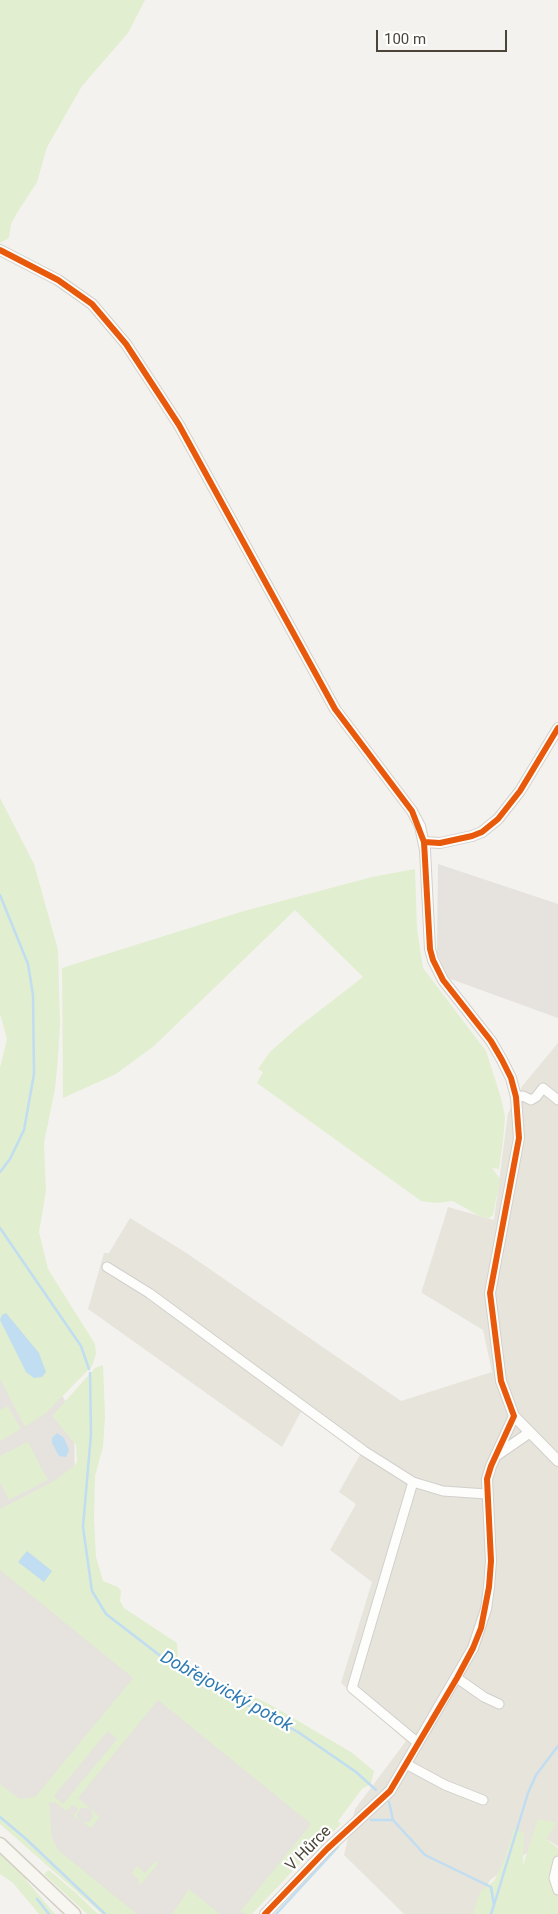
<!DOCTYPE html>
<meta charset="utf-8">
<style>
body{margin:0}
#map{position:relative;width:558px;height:1914px;overflow:hidden;background:#f4f2ee;font-family:Roboto,sans-serif}
canvas{display:block}
.scale{position:absolute;left:376px;top:30px;width:131px;height:22px;box-sizing:border-box;border:2px solid #4b4439;border-top:0;padding-left:6px;font-size:15px;line-height:18px;white-space:nowrap;color:#4b4439;-webkit-text-stroke:4px #fff;paint-order:stroke}
</style>
<div id="map">
<canvas width="558" height="1914"></canvas>
<div class="scale">100 m</div>
</div>
<script>
const g = document.querySelector('canvas').getContext('2d');
g.lineJoin = 'round';
function paint(path, color) {
  g.fillStyle = color;
  g.fill(path, 'evenodd');
}
function poly(rows) {
  const path = new Path2D();
  for (const r of rows) {
    path.moveTo(r[0], r[1]);
    for (let i = 2; i < r.length; i += 2) path.lineTo(r[i], r[i + 1]);
  }
  return path;
}
function strokePath(path, color, width, dash) {
  g.strokeStyle = color;
  g.lineWidth = width;
  g.lineCap = dash ? 'butt' : 'round';
  g.setLineDash(dash || []);
  g.stroke(path);
}
function write(font, color, halo, rows, align = 'center') {
  g.font = font + ' Roboto,sans-serif';
  g.lineWidth = 4.5;
  g.setLineDash([]);
  g.textBaseline = 'middle';
  g.strokeStyle = halo;
  g.fillStyle = color;
  for (const [text, x, y, turn = 0] of rows) {
    g.save();
    g.translate(x, y);
    g.rotate((+turn || 0) * Math.PI / 180);
    g.textAlign = isNaN(turn) ? turn : align;
    if (halo) g.strokeText(text, 0, 0);
    g.fillText(text, 0, 0);
    g.restore();
  }
}
const residential = poly([
 [558,1043,558,1846,546,1839,490,1880,475,1914,404,1914,344,1855,355,1809,406,1741,341,1683,372,1582,330,1550,356,1504,339,1492,361,1453,301,1412,282,1447,88,1309,104,1253,109,1253,130,1218,185,1252,401,1401,492,1372,483,1330,422,1293,422,1290,448,1207,494,1220,508,1113,523,1085]
]);
const industrial = poly([
 [438,864,558,904,558,1018,448,978,437,953],
 [0,1276,74,1418,76,1579,332,1823,248,1914,108,1914,0,1814]
]);
const green = poly([
 [0,0,145,0,128,33,82,86,47,147,37,182,17,213,11,224,9,238,0,243],
 [0,798,34,864,58,950,60,1024,58,1057,55,1089,44,1143,46,1191,39,1232,48,1269,95,1344,96,1354,92,1366,46,1413,25,1427,0,1379,0,1068,7,1039,0,1014],
 [415,869,417,929,423,968,486,1051,501,1098,505,1117,503,1141,499,1169,492,1168,500,1179,493,1215,489,1218,481,1217,453,1201,437,1203,421,1201,257,1083,263,1072,258,1069,270,1052,297,1028,363,977,295,910,154,1046,116,1074,63,1098,62,968,244,911,372,877],
 [103,1365,105,1416,103,1447,95,1476,94,1520,96,1557,103,1581,118,1587,121,1591,120,1601,124,1608,177,1643,178,1659,211,1677,269,1704,351,1752,374,1771,371,1784,362,1789,338,1821,341,1824,302,1861,252,1914,245,1914,243,1911,238,1914,311,1824,158,1700,78,1798,100,1817,91,1828,73,1816,78,1809,74,1805,66,1811,55,1802,49,1803,52,1838,58,1850,137,1914,102,1914,0,1824,0,1784,20,1799,35,1797,133,1678,0,1570,0,1509,54,1481,74,1466,77,1461,76,1445,52,1416,95,1368],
 [108,1731,117,1739,63,1804,54,1796],
 [81,1808,87,1808,91,1810,93,1816,89,1822,84,1823,78,1819,77,1814],
 [8,1406,21,1429,0,1441,0,1410],
 [28,1442,48,1480,9,1500,0,1482,0,1456],
 [538,1819,557,1823,546,1839,558,1848,558,1914,473,1914,480,1892,494,1881,505,1858,514,1829,524,1833,523,1865],
 [0,1852,26,1877,26,1880,55,1914,39,1914,13,1883,0,1874],
 [155,1861,158,1864,142,1883,137,1885,139,1880,131,1873,137,1866,145,1873],
 [49,1870,77,1894,98,1914,87,1914,44,1874],
 [189,1889,220,1914,172,1914]
]);
const water = poly([
 [6,1313,39,1353,46,1372,42,1377,34,1378,26,1372,0,1320,2,1315],
 [57,1433,64,1438,69,1450,66,1457,59,1456,52,1443,52,1438],
 [27,1551,52,1571,44,1582,18,1562]
]);
const stream = poly([
 [0,895,28,964,33,995,34,1074,24,1130,10,1159,0,1172],
 [0,1228,81,1346,89,1369],
 [90,1373,91,1434,83,1527,92,1591,106,1614,171,1664,298,1732,356,1772,376,1790],
 [389,1802,393,1820,425,1855,491,1887,494,1905,491,1914],
 [0,1817,25,1838,105,1914],
 [371,1820,392,1820],
 [37,1899,49,1914],
 [494,1905,528,1793,536,1775,558,1746],
 [276,1914,338,1847]
]);
const minor = poly([
 [516,1097,523,1096,531,1100,536,1097,543,1088,558,1100],
 [107,1267,149,1293,364,1451,413,1482,443,1491,487,1494],
 [413,1482,352,1688,418,1743],
 [457,1678,484,1697,499,1704],
 [406,1764,445,1785,483,1800],
 [558,1861,554,1878,558,1890]
]);
const tertiary = poly([
 [0,250,58,280,92,304,126,344,179,425,335,709,412,811,420,826,425,850,430,949,433,960,443,980,491,1041,502,1060,511,1078,516,1097,519,1138,490,1293,501,1381,514,1416,558,1461],
 [424,842,440,843,472,836,482,832,498,819,520,791,558,728],
 [497,1455,529,1433],
 [265,1914,327,1849,390,1791,473,1648,486,1609,489,1587,491,1561,487,1479,491,1466,514,1416]
]);
const secondary = poly([
 [0,1844,74,1914]
]);
const cycleway = poly([
 [0,250,58,280,92,304,126,344,179,425,335,709,412,811,424,842,430,949,433,960,443,980,491,1041,502,1060,511,1078,516,1097,519,1138,490,1293,501,1381,514,1416,491,1466,487,1479,491,1561,489,1587,481,1628,473,1648,457,1678,390,1791,327,1849,265,1914],
 [424,842,440,843,472,836,482,832,498,819,520,791,558,728]
]);
const streetNames = [
 ["V Hůrce",309,1849,-45]
];
const waterNames = [
 ["Dobřejovický potok",226,1692,29]
];
paint(residential, '#e7e4dc');
paint(industrial, '#e6e2de');
paint(green, '#e1eecf');
paint(water, '#c0ddf1');
strokePath(stream, '#c0ddf1', 2.5);
strokePath(minor, '#d2d0cb', 11);
strokePath(tertiary, '#d2d0cb', 12);
strokePath(secondary, '#d3cfc5', 15);
strokePath(minor, '#fdfdfc', 9);
strokePath(tertiary, '#fdfdfc', 10);
strokePath(secondary, '#f7f6f1', 12);
strokePath(cycleway, '#e8590c', 6);
write('16px', '#4b4439', '#fff', streetNames);
write('italic 18px', '#2e7ab2', '#fff', waterNames);
</script>
